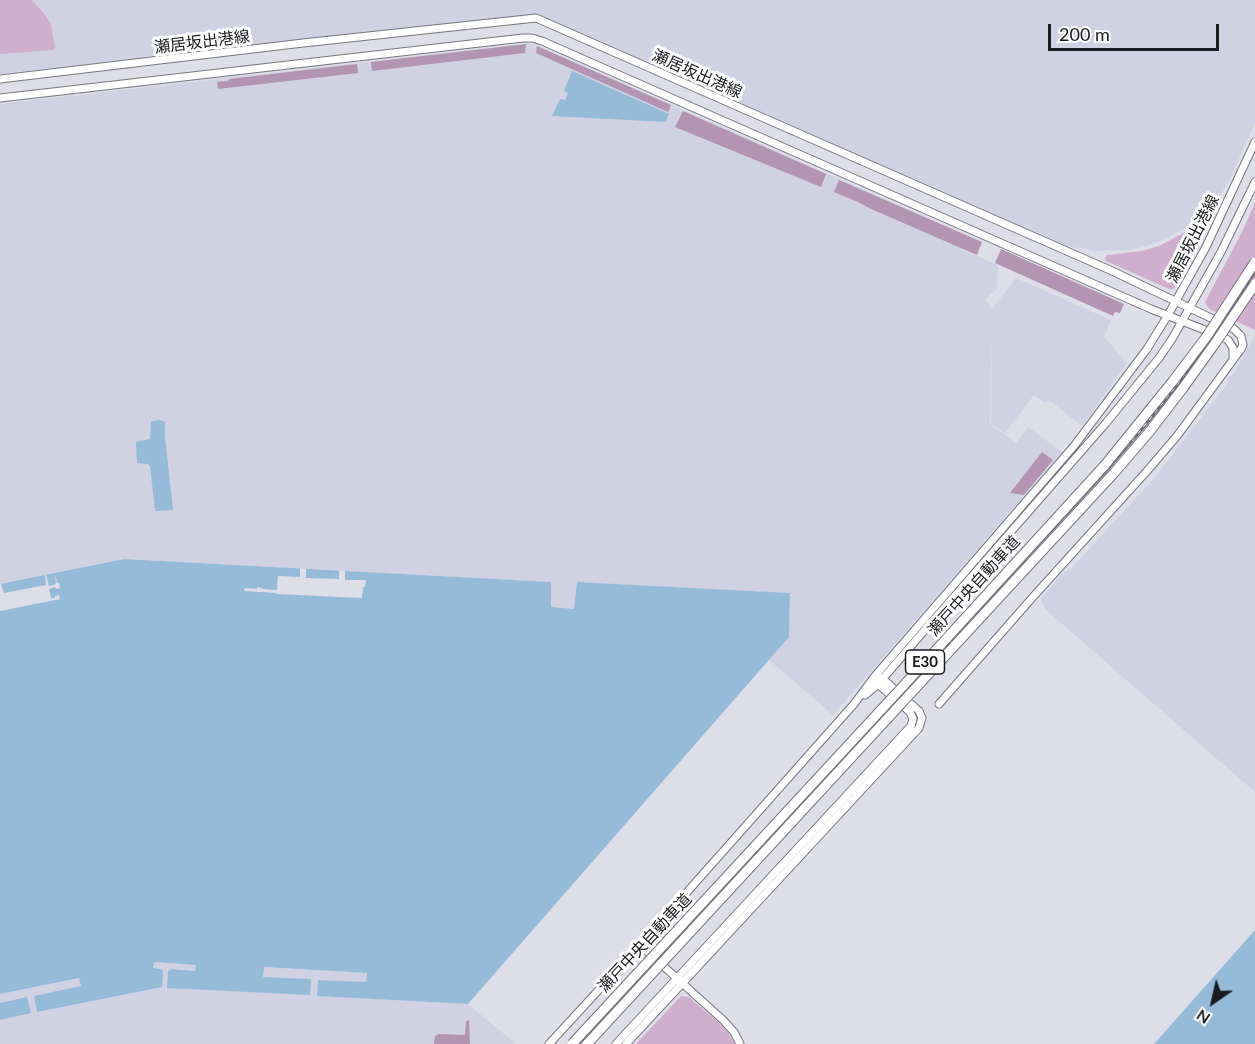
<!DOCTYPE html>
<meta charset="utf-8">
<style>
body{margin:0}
#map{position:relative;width:1255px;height:1044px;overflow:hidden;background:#dedee8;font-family:Lato,sans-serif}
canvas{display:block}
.north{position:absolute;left:1183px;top:972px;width:60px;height:60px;-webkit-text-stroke:4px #fff;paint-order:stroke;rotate:214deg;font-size:16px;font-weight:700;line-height:24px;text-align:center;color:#1b1c1f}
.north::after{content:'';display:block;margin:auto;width:21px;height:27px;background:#1b1c1f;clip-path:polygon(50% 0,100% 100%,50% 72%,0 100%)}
.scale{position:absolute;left:1048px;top:24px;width:171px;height:27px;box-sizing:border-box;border:3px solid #1b1c1f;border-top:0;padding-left:8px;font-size:18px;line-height:21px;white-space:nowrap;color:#1b1c1f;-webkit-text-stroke:4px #fff;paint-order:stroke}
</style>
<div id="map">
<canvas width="1255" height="1044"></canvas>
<div class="north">N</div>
<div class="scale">200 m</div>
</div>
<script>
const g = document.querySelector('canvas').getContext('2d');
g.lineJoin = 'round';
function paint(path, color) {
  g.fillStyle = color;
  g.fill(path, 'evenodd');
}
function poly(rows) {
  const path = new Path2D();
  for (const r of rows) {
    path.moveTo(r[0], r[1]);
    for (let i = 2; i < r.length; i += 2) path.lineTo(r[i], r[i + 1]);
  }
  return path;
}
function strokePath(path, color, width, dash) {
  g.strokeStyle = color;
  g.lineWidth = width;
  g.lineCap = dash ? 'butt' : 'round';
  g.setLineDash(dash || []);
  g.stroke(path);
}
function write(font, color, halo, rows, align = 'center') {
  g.font = font + ' Lato,"Noto Sans JP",sans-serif';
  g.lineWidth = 6;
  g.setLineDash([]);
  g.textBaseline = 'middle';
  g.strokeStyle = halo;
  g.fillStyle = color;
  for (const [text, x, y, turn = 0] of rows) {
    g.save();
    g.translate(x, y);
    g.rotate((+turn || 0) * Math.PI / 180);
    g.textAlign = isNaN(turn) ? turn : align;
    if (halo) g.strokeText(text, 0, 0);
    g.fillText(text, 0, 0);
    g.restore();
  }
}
const built = poly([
 [0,0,1255,0,1255,123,1229,181,1221,194,1206,212,1190,225,1162,241,1146,246,1131,250,1099,251,1071,247,1070,248,536,14,255,47,176,54,0,74],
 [531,43,966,235,960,249,998,265,997,289,985,299,992,309,1016,278,1111,320,1104,337,1127,363,1082,426,1049,400,1045,403,1034,395,1005,433,991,424,992,311,990,424,1016,443,1028,427,1062,452,833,715,769,660,789,637,790,593,577,582,575,609,550,608,551,582,124,559,0,584,0,104],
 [1255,335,1255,792,1045,609,1041,599,1060,576,1072,568,1156,476,1228,383,1226,381,1234,373],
 [154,962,196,965,195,971,171,969,168,971,168,988,311,979,263,977,263,967,367,973,366,982,318,980,317,996,468,1004,516,1044,0,1044,0,1020,30,1013,27,997,0,1003,0,994,79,978,81,987,34,996,37,1011,161,987,153,968]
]);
const green = poly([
 [0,0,32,0,45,15,51,24,55,48,52,50,0,54],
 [1255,203,1255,330,1211,310,1206,305,1205,302,1242,232],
 [1207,216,1211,218,1211,221,1174,289,1169,289,1106,261,1105,259,1107,255,1142,251,1159,246,1191,229],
 [681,996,689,997,719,1023,727,1031,735,1044,636,1044]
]);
const forest = poly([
 [526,44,525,53,372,71,371,62],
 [537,46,671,105,668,112,536,53],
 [357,64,358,73,218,89,217,82,228,81,229,79],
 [683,111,826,174,821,187,675,127],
 [839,180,982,242,977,255,871,209,858,202,834,192],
 [1001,249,1124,304,1120,313,1115,312,1113,316,995,263],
 [1042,452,1053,460,1024,495,1010,493],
 [469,1020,470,1044,434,1044,435,1036,439,1034,465,1035,466,1021]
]);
const water = poly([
 [572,71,669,114,666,122,552,116,560,99,565,100,568,93,564,91],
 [160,420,165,422,165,437,173,510,155,511,150,466,148,464,137,463,136,442,150,439,151,422,152,421],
 [124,559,551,582,551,607,574,609,577,582,790,593,789,637,468,1004,317,996,318,980,366,982,367,973,264,967,263,977,311,979,310,995,167,988,168,971,171,969,195,971,196,965,154,962,153,968,160,969,163,971,162,987,37,1012,34,996,81,986,79,978,0,994,0,584],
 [1255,930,1255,1044,1154,1044],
 [27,997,31,1013,0,1020,0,1003]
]);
const pier = poly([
 [300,568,306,569,306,578,339,579,339,570,345,571,345,580,366,580,365,587,363,587,362,598,277,594,276,593,244,591,245,588,257,589,257,587,262,588,262,589,277,590,278,576,300,577],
 [55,573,57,583,59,583,60,588,56,589,55,587,49,589,51,598,55,598,55,596,59,595,60,599,0,611,0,584,1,584,4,593,46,585,45,575,46,575,49,586,54,585,56,583]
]);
const secondary = poly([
 [0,79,303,43,536,18,1110,270,1234,329,1241,336,1243,345,1241,349,1177,436,1147,471,1032,598,939,704],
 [0,98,523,38,532,38,542,41,1151,309,1223,337,1228,340,1233,348,1233,358],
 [865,695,878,684,924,631,1106,423,1159,358,1172,339,1221,252,1255,182],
 [640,945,723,1020,734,1032,740,1044],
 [549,1044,640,945,854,704,875,676,1074,446,1147,349,1168,315,1206,247,1255,142],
 [616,1044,911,726,913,719,910,712,878,684,877,682],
 [626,1044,919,728,922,718,919,711,883,679,881,678]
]);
const rail = poly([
 [578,1044,1108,468,1143,427,1178,383,1210,338,1255,271]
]);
const highwayBridge = poly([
 [572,1044,905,684,1105,465,1173,381,1207,336,1255,262],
 [587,1044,1114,473,1150,431,1183,388,1216,342,1255,284]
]);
const shields = [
 [925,662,39]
];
const shieldNames = [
 ["E30",925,662]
];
const streetNames = [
 ["瀬居坂出港線",202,42,-7],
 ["瀬居坂出港線",697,74,24],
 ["瀬居坂出港線",1193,239,-63],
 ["瀬戸中央自動車道",974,586,-48],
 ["瀬戸中央自動車道",645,943,-47]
];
paint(built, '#d0d1e2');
paint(green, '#d0aece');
paint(forest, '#b494b3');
paint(water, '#96bbd8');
paint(pier, '#dedee8');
strokePath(secondary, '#76767f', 9);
strokePath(secondary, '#fff', 7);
strokePath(rail, '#65656b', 4);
strokePath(rail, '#fff', 1.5, [4.5]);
strokePath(highwayBridge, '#76767f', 11, []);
strokePath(highwayBridge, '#fff', 9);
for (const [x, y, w] of shields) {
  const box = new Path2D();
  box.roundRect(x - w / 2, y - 12, w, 24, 4.5);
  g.fillStyle = '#fff';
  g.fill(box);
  strokePath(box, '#1b1c1f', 1.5);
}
write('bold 15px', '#1b1c1f', null, shieldNames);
write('16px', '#1b1c1f', '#fff', streetNames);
</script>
